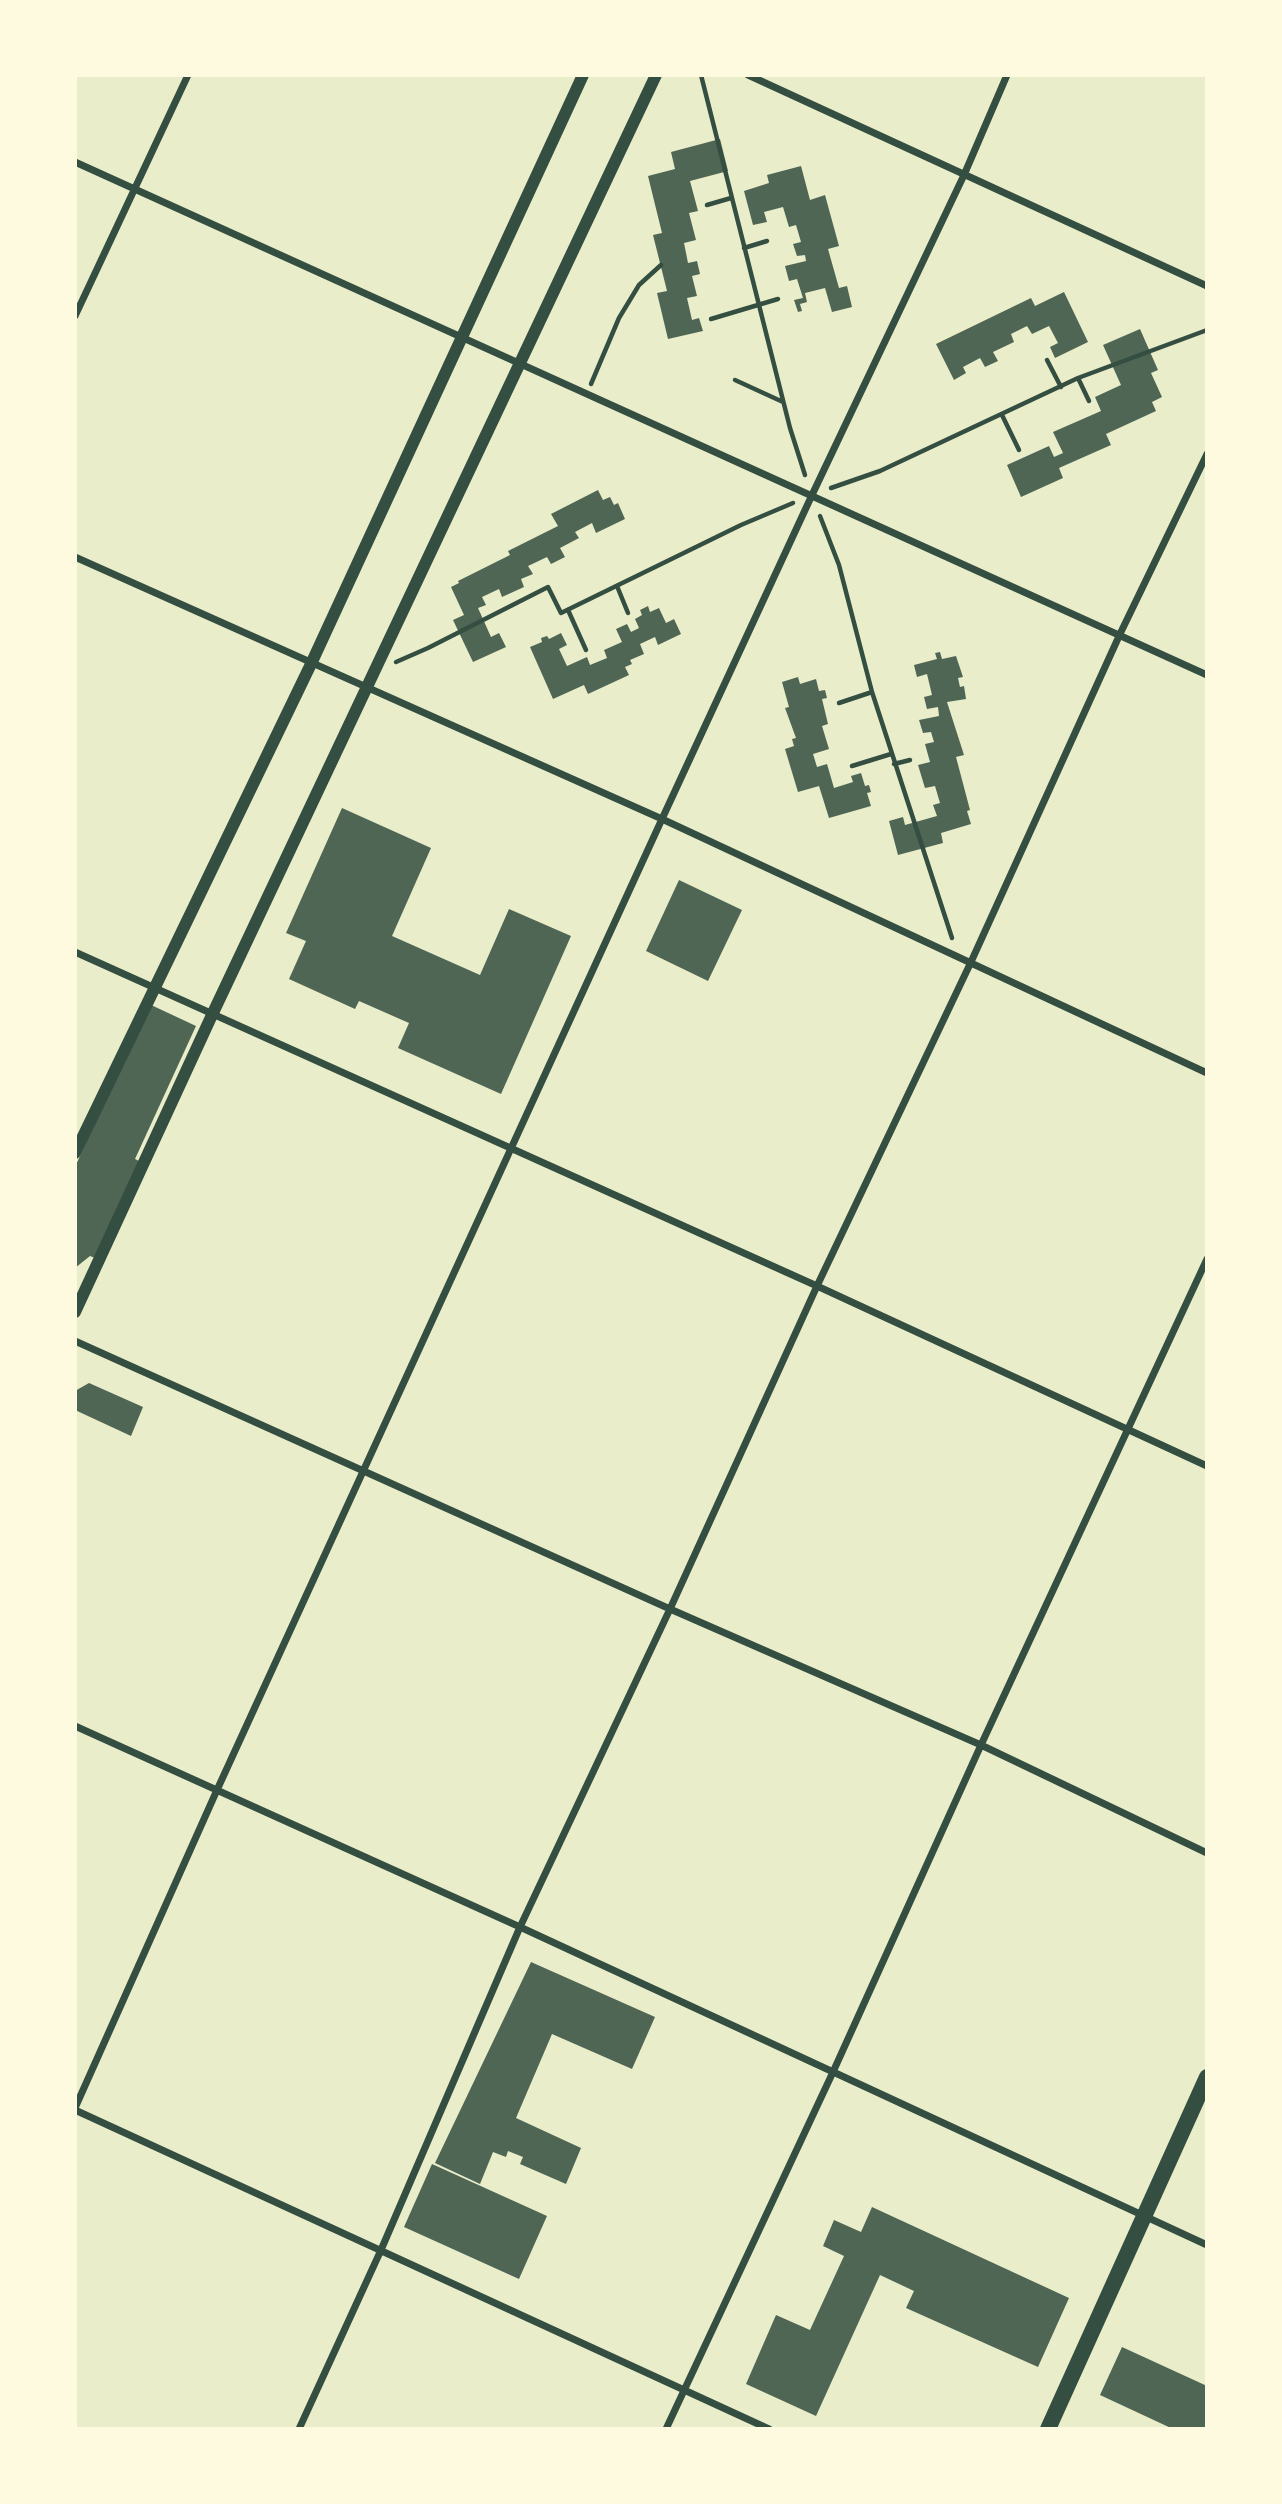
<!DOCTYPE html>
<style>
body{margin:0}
#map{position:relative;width:1282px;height:2504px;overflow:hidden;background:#e9edc9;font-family:"Archivo Narrow",sans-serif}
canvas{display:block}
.frame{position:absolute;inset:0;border:77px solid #fefae0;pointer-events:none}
</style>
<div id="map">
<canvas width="1282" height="2504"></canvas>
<div class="frame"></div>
</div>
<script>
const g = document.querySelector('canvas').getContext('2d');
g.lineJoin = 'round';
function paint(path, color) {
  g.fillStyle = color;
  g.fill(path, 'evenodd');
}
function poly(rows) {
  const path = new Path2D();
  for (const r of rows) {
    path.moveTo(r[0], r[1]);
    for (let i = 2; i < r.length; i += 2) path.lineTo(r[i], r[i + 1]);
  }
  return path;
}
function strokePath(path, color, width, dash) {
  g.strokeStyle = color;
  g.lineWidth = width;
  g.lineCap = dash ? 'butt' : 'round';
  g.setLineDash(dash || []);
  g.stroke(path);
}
const building = poly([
 [720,139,728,171,690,181,698,211,689,213,696,240,684,243,688,263,697,261,700,274,692,276,697,296,687,298,692,320,699,318,703,331,668,339,657,293,667,291,653,235,662,233,648,176,675,169,671,152],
 [801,166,810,200,825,195,839,246,828,249,839,288,847,286,852,307,832,312,825,288,805,293,807,302,800,304,802,311,798,312,794,300,803,298,797,279,789,281,785,266,806,261,805,255,797,256,793,244,801,242,796,225,789,227,783,207,764,212,767,222,753,225,744,191,769,183,767,175],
 [1064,292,1088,342,1055,358,1050,347,1058,343,1049,326,1032,334,1027,326,1011,334,1014,342,993,352,998,361,985,367,980,358,963,367,966,373,954,380,936,344,1031,298,1035,306],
 [1140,329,1158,370,1151,373,1162,397,1152,402,1156,411,1106,434,1111,445,1059,468,1063,478,1021,497,1007,465,1049,446,1054,457,1063,453,1053,432,1101,411,1095,397,1121,385,1103,345],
 [598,490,603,500,610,497,614,505,618,503,625,519,596,533,592,523,575,532,579,538,560,548,565,557,551,564,547,557,528,566,533,574,521,579,524,587,502,597,499,589,482,597,486,605,478,608,491,637,499,633,506,647,473,662,453,620,464,615,451,587,459,583,458,581,510,555,508,551,558,526,551,514],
 [648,606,650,612,659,608,666,623,674,619,681,634,658,645,655,637,640,644,644,654,630,660,632,664,625,667,629,675,588,694,584,685,553,699,530,647,542,642,541,638,547,636,549,639,561,633,567,645,559,649,567,666,587,657,590,665,607,658,604,650,622,642,616,629,627,624,631,632,639,628,635,619,642,615,640,610],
 [940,652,942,659,956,656,963,677,958,678,960,687,964,686,966,699,947,702,964,755,956,757,970,810,967,811,971,824,941,833,943,843,898,855,889,821,903,817,905,825,937,816,933,805,940,803,935,786,925,788,918,765,930,762,925,744,934,742,931,732,923,733,919,720,939,716,938,707,927,709,924,697,932,695,927,674,917,677,914,665,937,659,935,653],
 [798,677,800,684,816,679,819,691,825,690,827,698,822,699,828,724,822,726,829,749,813,754,817,767,827,764,834,788,853,782,851,776,861,773,865,786,869,785,871,792,867,793,871,806,829,818,819,786,798,792,785,749,794,746,792,739,796,738,785,708,789,707,782,682],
 [342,808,431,848,392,936,480,975,509,909,571,936,501,1094,398,1048,409,1023,359,1001,355,1009,289,979,306,941,286,933],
 [679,880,742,910,708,981,646,951],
 [149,1004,196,1026,135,1159,139,1161,95,1258,90,1256,75,1268,75,1167],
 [89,1383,143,1407,131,1436,75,1410,75,1391],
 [531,1962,655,2017,632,2069,552,2034,516,2118,581,2148,566,2184,520,2164,523,2157,508,2151,506,2157,493,2152,480,2184,435,2163],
 [432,2164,547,2216,519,2279,404,2227],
 [872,2207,1069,2298,1038,2367,906,2308,914,2291,880,2275,816,2416,746,2384,776,2315,810,2330,844,2256,823,2246,834,2220,861,2232],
 [1122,2347,1207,2386,1207,2429,1173,2429,1100,2395]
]);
const path = poly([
 [701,75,790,428,805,475],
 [707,205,731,198],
 [744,248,767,241],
 [711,319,778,299],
 [1047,360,1061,387],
 [1078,378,1089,401],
 [735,380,783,402],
 [591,384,619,318,639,285,661,265],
 [1002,415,1019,450],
 [831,488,880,471,1078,378,1207,330],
 [820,516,839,565,872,692,952,938],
 [617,586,628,613],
 [568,610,586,650],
 [396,662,428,648,548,587,561,613,741,525,793,503],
 [839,703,872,692],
 [894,764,910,760],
 [852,766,891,754]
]);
const minor = poly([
 [748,75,1207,286],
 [75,162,1207,675],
 [75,316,188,75],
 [75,557,662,819,1207,1073],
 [75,952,817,1286,1207,1466],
 [75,1341,670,1609,981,1745,1207,1853],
 [75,1726,520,1927,1207,2245],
 [75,2108,217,1790,662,819,812,495,964,175,1007,75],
 [75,2110,769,2429],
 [299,2429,381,2250,520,1927,670,1609,817,1286,971,962,1120,634,1207,454],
 [666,2429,833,2072,981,1745,1207,1259]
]);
const tertiary = poly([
 [75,1153,311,664,583,75],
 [75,1312,212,1015,656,75]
]);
const primary = poly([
 [1048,2429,1207,2077]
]);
paint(building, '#4f6655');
strokePath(path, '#344e41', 4.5);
strokePath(minor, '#344e41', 7);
strokePath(tertiary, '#344e41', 12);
strokePath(primary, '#344e41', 16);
</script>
